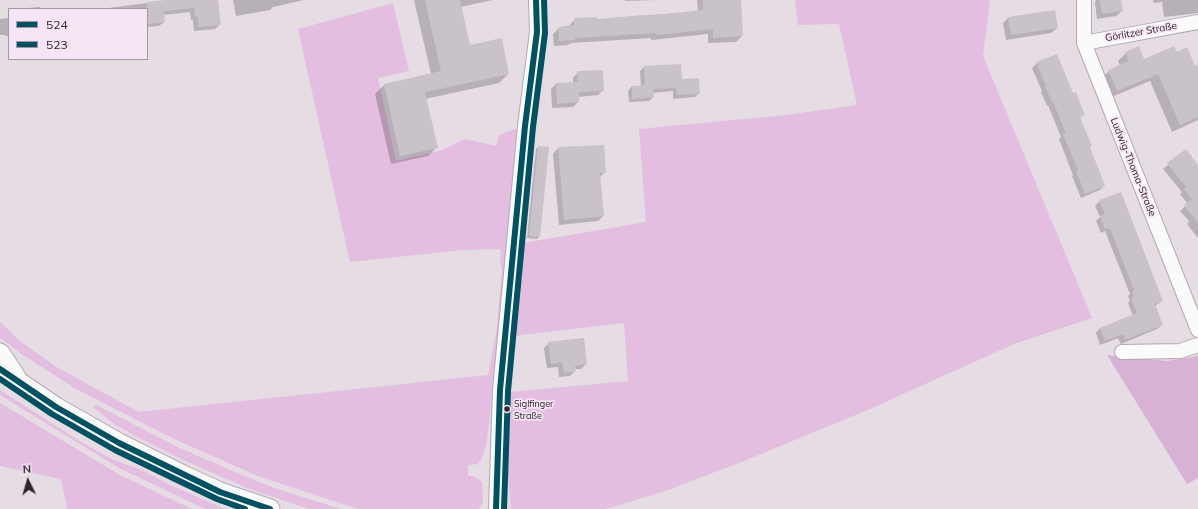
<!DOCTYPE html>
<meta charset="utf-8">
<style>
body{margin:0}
#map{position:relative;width:1198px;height:509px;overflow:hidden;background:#e5dce4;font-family:Mulish,sans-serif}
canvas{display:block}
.legend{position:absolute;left:8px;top:8px;width:140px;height:52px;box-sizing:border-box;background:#f6e5f4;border:1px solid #a598a3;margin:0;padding:5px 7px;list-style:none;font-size:12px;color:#2b252a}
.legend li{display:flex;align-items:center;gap:8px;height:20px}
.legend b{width:20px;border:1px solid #a598a3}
.north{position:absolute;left:8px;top:461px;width:40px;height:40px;-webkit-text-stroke:3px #f6e5f4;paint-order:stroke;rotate:355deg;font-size:11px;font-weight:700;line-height:16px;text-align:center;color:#2b252a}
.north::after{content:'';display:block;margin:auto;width:14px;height:18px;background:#2b252a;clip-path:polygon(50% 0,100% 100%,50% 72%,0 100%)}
</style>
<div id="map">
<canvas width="1198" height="509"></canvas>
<ul class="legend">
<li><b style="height:5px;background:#005262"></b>524</li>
<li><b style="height:5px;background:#005262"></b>523</li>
</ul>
<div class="north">N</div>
</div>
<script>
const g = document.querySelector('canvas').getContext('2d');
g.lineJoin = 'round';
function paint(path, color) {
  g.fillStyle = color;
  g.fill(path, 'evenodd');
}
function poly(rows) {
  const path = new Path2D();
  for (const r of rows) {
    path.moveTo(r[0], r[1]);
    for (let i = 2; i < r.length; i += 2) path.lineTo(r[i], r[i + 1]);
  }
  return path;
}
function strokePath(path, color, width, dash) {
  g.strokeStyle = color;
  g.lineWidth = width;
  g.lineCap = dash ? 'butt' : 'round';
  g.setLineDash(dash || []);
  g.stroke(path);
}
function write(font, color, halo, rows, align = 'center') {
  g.font = font + ' Mulish,sans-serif';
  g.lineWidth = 3.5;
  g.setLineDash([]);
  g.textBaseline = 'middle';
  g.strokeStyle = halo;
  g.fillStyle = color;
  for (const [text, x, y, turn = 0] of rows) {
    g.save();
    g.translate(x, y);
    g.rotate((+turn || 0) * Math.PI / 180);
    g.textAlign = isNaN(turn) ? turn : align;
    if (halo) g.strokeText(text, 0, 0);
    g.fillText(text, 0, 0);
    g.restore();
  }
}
const green = poly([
 [795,0,990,0,983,56,1092,318,1014,344,870,409,744,461,665,491,606,509,511,509,508,474,510,392,628,381,624,323,513,336,516,299,522,261,523,243,646,222,639,129,786,115,857,105,839,24,798,25],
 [393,3,409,71,378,78,396,161,442,150,465,139,496,146,499,135,520,127,494,374,494,388,486,446,481,460,478,464,468,465,468,475,477,478,482,482,483,503,479,509,358,509,255,475,172,438,76,389,23,355,0,338,0,322,20,341,58,368,139,412,488,375,496,334,502,269,500,263,501,251,499,249,462,250,350,262,298,29],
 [0,390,83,443,114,460,142,470,168,484,225,509,205,509,119,468,0,395],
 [0,403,120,475,192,509,67,509,61,479,0,466],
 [96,405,180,448,235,472,274,488,341,509,309,509,247,488,181,459,137,437,114,424,93,407]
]);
const forest = poly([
 [1107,355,1167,361,1198,356,1198,478,1187,484]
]);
const shadow = poly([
 [170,0,217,0,220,24,215,29,194,31,193,20,191,20,190,12,163,15,164,22,159,26,147,27,147,9,101,9],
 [233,0,304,0,273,7,270,10,236,16],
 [414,0,493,0,460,7,469,46,508,74,499,83,425,99,437,147,428,156,391,164,375,94,384,85,431,74],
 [625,0,656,0,625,1],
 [697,0,740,0,742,36,736,42,708,43,708,34,651,40,651,38,571,43,568,45,554,46,553,34,559,28,569,26,575,19,597,20,634,16,698,12],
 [1096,0,1120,0,1122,11,1116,16,1097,19,1095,2],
 [1153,0,1198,0,1198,13,1164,17,1162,2,1154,3],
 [40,7,40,9,15,9],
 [9,18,9,36,6,36,5,35,0,35,0,19],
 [1008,18,1057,28,1051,33,1006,40,1003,23],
 [1126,53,1143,60,1176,53,1194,67,1198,65,1198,120,1172,132,1150,81,1109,98,1101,79,1109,71,1120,66,1118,61],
 [1037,63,1073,94,1084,114,1080,118,1089,148,1104,185,1100,190,1081,198,1072,176,1073,175,1059,139,1061,137,1048,105,1047,106,1041,92,1042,91,1032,68],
 [644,67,681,80,699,93,695,97,673,99,673,91,652,93,653,97,649,101,629,102,628,91,632,86,641,86,640,71],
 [578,72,603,90,598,95,578,97,578,102,573,107,552,108,551,89,556,84,573,83,573,78],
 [603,146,604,173,599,178,603,216,598,221,559,225,553,154,558,148],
 [538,147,539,236,537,239,527,238,536,149],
 [1185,151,1198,167,1198,238,1187,224,1189,221,1180,211,1188,204,1180,194,1182,192,1163,169],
 [1100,201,1162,301,1155,306,1162,325,1157,329,1121,344,1118,338,1100,345,1096,333,1100,328,1133,316,1128,303,1130,301,1128,296,1130,294,1105,231,1101,233,1096,221,1100,217,1095,206],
 [549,343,586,364,581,369,575,369,575,371,570,376,559,377,558,367,547,368,544,348]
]);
const building = poly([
 [165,0,218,0,221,25,199,27,197,16,195,16,194,8,164,11,165,22,147,24,147,2],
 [425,0,460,0,470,45,502,38,509,74,425,92,438,148,400,156,384,84,441,71],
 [703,0,741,0,743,36,713,38,713,29,657,35,656,33,575,38,575,40,559,41,559,27,574,25,574,18,597,17,598,19,645,15,646,16,703,10],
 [1100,0,1121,0,1123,11,1102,14],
 [1055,10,1058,28,1011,35,1008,17],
 [1139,46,1144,59,1174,46,1177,52,1187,47,1195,66,1198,64,1198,117,1180,125,1158,74,1117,91,1108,70,1129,61,1125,52],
 [1057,54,1073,93,1076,92,1085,115,1080,117,1092,146,1090,147,1105,186,1085,194,1076,171,1078,170,1063,134,1066,133,1053,102,1052,102,1045,86,1046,86,1036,62],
 [681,64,682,79,699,78,700,94,677,95,676,88,653,89,654,97,632,99,632,86,645,85,644,66],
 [603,70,604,91,579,92,579,102,557,104,556,83,578,82,577,71],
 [604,145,606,173,600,173,604,216,564,220,558,147],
 [538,146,549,147,540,237,529,236],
 [1186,149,1198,165,1198,223,1184,205,1192,199,1184,189,1186,187,1167,163],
 [1121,192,1163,301,1155,304,1163,325,1125,340,1123,334,1105,341,1100,328,1137,313,1131,298,1134,297,1132,291,1134,290,1110,228,1105,229,1100,216,1105,214,1099,200],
 [584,338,587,364,575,366,576,371,564,373,562,362,551,364,548,342]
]);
const street = poly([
 [1084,0,1084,43,1198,330],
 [1084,43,1198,22],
 [1122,352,1180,351,1198,345],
 [496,509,500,390,525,126,537,32,536,0]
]);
const secondary = poly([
 [0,353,16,377],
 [0,369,56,407,119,443,185,476,220,492,270,509]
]);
const bus1 = poly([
 [0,369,56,407,119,443,220,492,270,509],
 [496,509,500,390,525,126,537,32,536,0]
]);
const bus2 = poly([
 [0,379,52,414,115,450,217,499,245,509],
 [504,509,508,391,533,127,545,33,544,0]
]);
const markers = [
 [507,409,3.5,"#2b252a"]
];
const busNames = [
 ["Siglfinger",514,404],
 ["Straße",514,416]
];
const streetNames = [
 ["Görlitzer Straße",1141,32,-10],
 ["Ludwig-Thoma-Straße",1133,167,68]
];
paint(green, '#e4bee0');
paint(forest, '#d8b2d4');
paint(shadow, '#0003');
paint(building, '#cac2c9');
strokePath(street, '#b1aab0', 16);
strokePath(secondary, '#b1aab0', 21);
strokePath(street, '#fbfafb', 14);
strokePath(secondary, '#fbfafb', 19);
strokePath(bus1, '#005262', 6);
strokePath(bus2, '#005262', 6);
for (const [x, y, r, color] of markers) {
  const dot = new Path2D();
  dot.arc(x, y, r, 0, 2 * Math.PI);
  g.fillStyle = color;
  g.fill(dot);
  strokePath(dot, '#f6e5f4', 1.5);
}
write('9px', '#2b252a', '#f6e5f4', busNames, 'left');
write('10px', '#2b252a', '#f6e5f4', streetNames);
</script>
